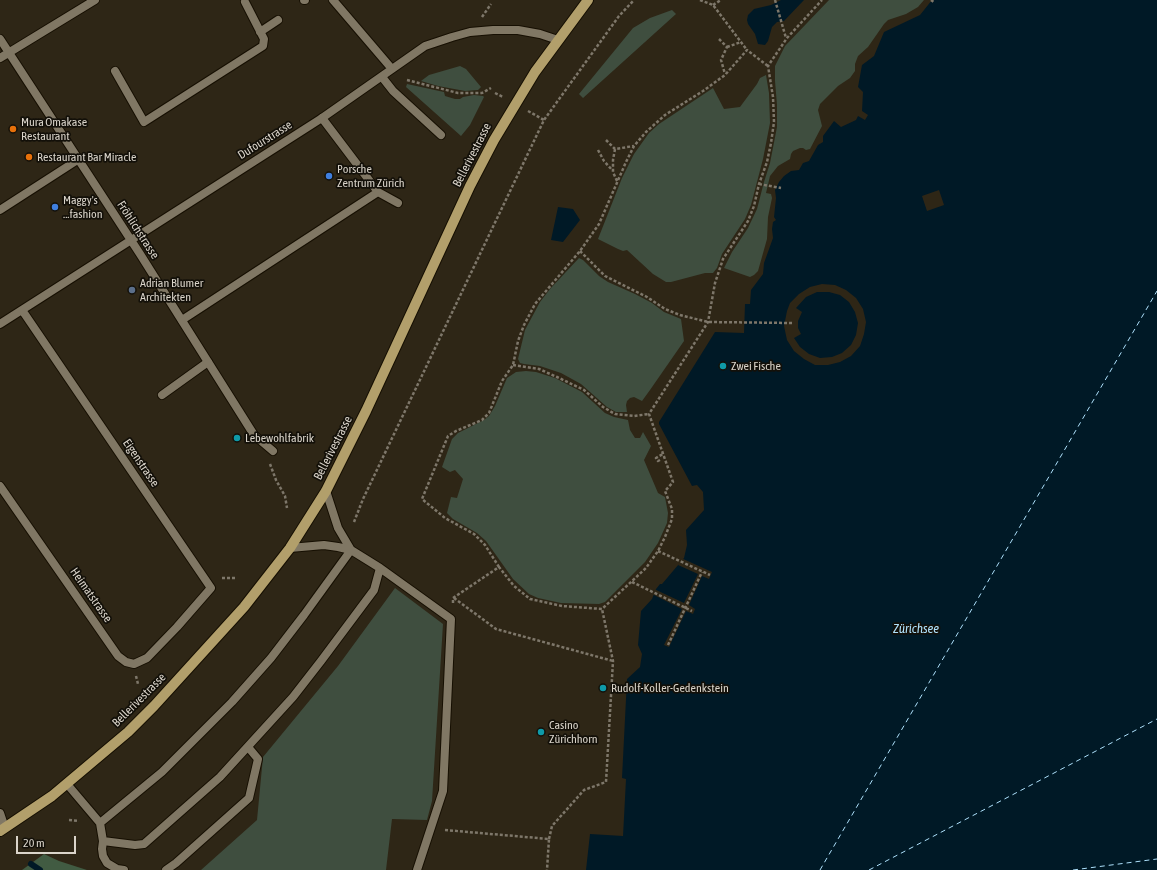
<!DOCTYPE html>
<meta charset="utf-8">
<style>
body{margin:0}
#map{position:relative;width:1157px;height:870px;overflow:hidden;background:#2e2616;font-family:"Asap Condensed",sans-serif}
canvas{display:block}
.scale{position:absolute;left:16px;top:836px;width:60px;height:18px;box-sizing:border-box;border:2px solid #dad4ca;border-top:0;padding-left:5px;font-size:12px;line-height:14px;white-space:nowrap;color:#dad4ca;-webkit-text-stroke:3px #131009;paint-order:stroke}
</style>
<div id="map">
<canvas width="1157" height="870"></canvas>
<div class="scale">20 m</div>
</div>
<script>
const g = document.querySelector('canvas').getContext('2d');
g.lineJoin = 'round';
function paint(path, color) {
  g.fillStyle = color;
  g.fill(path, 'evenodd');
}
function poly(rows) {
  const path = new Path2D();
  for (const r of rows) {
    path.moveTo(r[0], r[1]);
    for (let i = 2; i < r.length; i += 2) path.lineTo(r[i], r[i + 1]);
  }
  return path;
}
function strokePath(path, color, width, dash) {
  g.strokeStyle = color;
  g.lineWidth = width;
  g.lineCap = dash ? 'butt' : 'round';
  g.setLineDash(dash || []);
  g.stroke(path);
}
function write(font, color, halo, rows, align = 'center') {
  g.font = font + ' "Asap Condensed",sans-serif';
  g.lineWidth = 3.5;
  g.setLineDash([]);
  g.textBaseline = 'middle';
  g.strokeStyle = halo;
  g.fillStyle = color;
  for (const [text, x, y, turn = 0] of rows) {
    g.save();
    g.translate(x, y);
    g.rotate((+turn || 0) * Math.PI / 180);
    g.textAlign = isNaN(turn) ? turn : align;
    if (halo) g.strokeText(text, 0, 0);
    g.fillText(text, 0, 0);
    g.restore();
  }
}
const green = poly([
 [829,0,924,0,918,7,906,14,888,20,884,24,868,47,858,56,855,64,855,71,850,78,838,86,820,104,818,110,822,126,810,149,806,150,803,148,800,148,793,151,791,154,790,159,778,166,770,176,766,193,771,194,772,198,768,217,767,239,758,271,754,275,750,277,724,268,732,252,748,228,757,209,764,182,770,163,777,127,777,105,775,81,775,66,785,46],
 [672,10,676,14,583,98,579,94,633,28,650,18],
 [460,66,466,69,481,87,478,90,465,91,438,86,421,81,429,75],
 [766,75,769,93,770,123,763,159,751,205,745,219,722,254,717,268,713,273,705,273,671,282,666,282,653,274,627,250,623,251,618,249,598,239,622,178,634,154,649,133,659,124,713,88,724,109,740,107,757,84,760,78],
 [407,84,444,92,445,96,455,99,460,99,463,97,474,95,483,96,484,97,470,125,461,136,406,87],
 [579,258,583,260,599,276,608,282,635,294,652,303,664,312,681,319,684,341,650,390,642,401,634,397,630,398,627,401,626,405,627,412,616,412,607,407,581,384,561,373,540,366,524,364,520,363,518,359,525,330,540,302,550,289],
 [526,371,536,372,555,378,582,392,605,413,614,417,628,420,630,430,635,438,640,438,643,432,651,446,644,460,658,493,665,497,668,513,667,523,658,543,645,562,605,602,599,604,561,603,538,598,529,594,513,579,486,541,477,533,453,519,447,513,451,497,457,498,463,479,455,470,450,472,442,467,452,439,458,433,484,420,489,416,495,406,507,378,516,372],
 [395,588,443,624,432,801,427,820,392,819,386,870,201,870,257,820,263,757,338,666]
]);
const forest = poly([
 [44,854,59,861,87,870,22,870]
]);
const water = poly([
 [781,0,804,0,784,21,777,22,772,27,768,41,765,45,758,44,755,34,748,24,747,20,748,15,754,9,771,5],
 [932,0,1157,0,1157,870,586,870,590,834,623,836,626,779,622,778,627,679,640,667,642,654,638,645,641,611,652,599,656,589,660,584,662,584,684,558,687,545,686,530,704,510,703,492,697,485,692,486,659,424,659,422,715,332,744,333,745,304,750,304,751,290,763,274,764,263,773,238,772,229,773,222,776,220,774,217,776,198,775,190,779,182,784,176,791,171,799,170,803,163,809,161,818,145,823,142,823,136,834,121,841,127,856,120,858,116,865,120,868,115,862,111,863,92,858,87,862,65,874,56,884,32,920,15],
 [558,207,573,209,580,220,563,242,551,240]
]);
const pier = poly([
 [939,190,944,205,927,211,922,196],
 [822,284,835,285,846,290,856,298,863,309,866,322,864,334,860,346,851,356,840,362,828,365,815,365,804,359,794,351,787,340,784,326,787,311,790,303,799,294,810,287],
 [817,292,829,292,840,295,849,302,855,312,858,323,856,335,851,345,842,353,832,357,820,358,809,354,800,347,794,338,801,334,798,328,798,321,802,312,796,308,806,297],
 [681,558,712,572,709,579,702,576,689,605,695,609,693,614,686,611,669,647,664,645,682,609,652,594,654,589,684,603,698,574,678,565]
]);
const stream = poly([
 [31,864,40,870]
]);
const ferry = poly([
 [820,870,1157,291],
 [869,870,1157,719],
 [1073,870,1157,859]
]);
const path = poly([
 [700,0,713,5,747,50],
 [775,0,786,38],
 [931,0,935,3],
 [713,5,721,0],
 [482,17,491,4],
 [719,39,727,47,721,60,725,74],
 [727,47,741,42],
 [407,80,458,93,482,93,491,88],
 [495,93,503,97],
 [528,111,544,120],
 [606,140,615,149,634,146],
 [615,149,613,160,613,172,617,181],
 [598,150,604,161,613,171],
 [759,184,781,188],
 [580,251,605,276,647,297,665,309,680,315,708,322,792,323],
 [513,365,539,369,557,377,584,390,603,407,615,414,634,416,649,414],
 [660,460,658,461,656,458,663,454],
 [270,464,276,480,285,496,287,508],
 [354,522,363,499,544,120,619,16,634,0],
 [658,551,710,575],
 [499,567,485,545,474,534,445,518,422,499,448,436,456,431,482,420,489,413,502,381,513,365,518,341,524,325,535,304,580,251,599,224,626,162,634,146,646,132,665,115,703,91,725,75,747,50,768,66],
 [222,578,235,578],
 [632,582,692,611],
 [454,598,496,629,613,661],
 [453,603,453,598,499,567,514,586,530,599,562,606,602,609,646,568,658,551,665,537,672,519,672,509,665,491,673,482,649,414,708,322,715,283,723,259,748,221,754,206,759,184,767,162,771,143,774,122,773,97,768,66,787,38,822,0],
 [668,645,702,572],
 [136,676,138,684],
 [69,820,79,821],
 [445,830,549,839,547,870],
 [549,839,552,826,584,790,606,782,613,661,602,609]
]);
const service = poly([
 [304,0,305,0],
 [260,32,278,20],
 [115,71,144,122,263,46,264,39,245,2],
 [382,77,393,91,441,135],
 [378,192,398,203],
 [182,320,378,192,322,118],
 [162,395,208,362],
 [326,491,338,528,351,550,380,568,451,619,443,791,417,870],
 [67,784,100,823,103,841,102,849,103,856,107,863,117,869,124,870],
 [100,823,162,772,232,702,271,658,304,615,351,550,338,547,324,545,290,548],
 [103,841,135,845,144,844,220,777,293,697,321,661,374,590,380,568],
 [166,870,176,863,249,798,258,759,248,747]
]);
const minor = poly([
 [333,0,392,69],
 [0,39,140,254,254,435,273,451],
 [0,58,95,0],
 [0,210,79,159],
 [0,324,322,118,425,46,452,37,470,32,493,30,518,30,540,34,558,40],
 [0,486,118,656,126,662,134,664,147,658,177,627,211,588,22,310],
 [0,813,5,828]
]);
const primary = poly([
 [0,831,52,796,128,732,154,706,244,607,290,548,326,491,366,411,470,186,494,140,535,72,588,0]
]);
const markers = [
 [13,129,4,"#e8710a"],
 [29,157,4,"#e8710a"],
 [329,176,4,"#3f7fe0"],
 [55,207,4,"#3f7fe0"],
 [132,290,4,"#5c6f8a"],
 [723,366,4,"#0f9aa8"],
 [237,438,4,"#0f9aa8"],
 [603,688,4,"#0f9aa8"],
 [541,732,4,"#0f9aa8"]
];
const poiNames = [
 ["Mura Omakase",21,122],
 ["Restaurant",21,136],
 ["Restaurant Bar Miracle",37,157],
 ["Porsche",337,169],
 ["Zentrum Zürich",337,183],
 ["Maggy's",63,200],
 ["...fashion",63,214],
 ["Adrian Blumer",140,283],
 ["Architekten",140,297],
 ["Zwei Fische",731,366],
 ["Lebewohlfabrik",245,438],
 ["Rudolf-Koller-Gedenkstein",611,688],
 ["Casino",549,725],
 ["Zürichhorn",549,739]
];
const streetNames = [
 ["Dufourstrasse",265,140,-32],
 ["Bellerivestrasse",472,155,-63],
 ["Fröhlichstrasse",138,230,57],
 ["Bellerivestrasse",333,448,-63],
 ["Eigenstrasse",141,463,56],
 ["Heimatstrasse",91,595,55],
 ["Bellerivestrasse",139,700,-45]
];
const waterNames = [
 ["Zürichsee",916,629]
];
paint(green, '#3f4e3f');
paint(forest, '#415b42');
paint(water, '#001926');
paint(pier, '#2e2616');
strokePath(stream, '#001926', 6);
strokePath(ferry, '#aee1fc', 1, [5, 4]);
strokePath(service, '#160f02', 10);
strokePath(minor, '#160f02', 10);
strokePath(primary, '#160f02', 12);
strokePath(path, '#7e776a', 2.5, [3, 2]);
strokePath(service, '#807764', 8);
strokePath(minor, '#807764', 8);
strokePath(primary, '#b29f6b', 10);
for (const [x, y, r, color] of markers) {
  const dot = new Path2D();
  dot.arc(x, y, r, 0, 2 * Math.PI);
  g.fillStyle = color;
  g.fill(dot);
  strokePath(dot, '#131009', 1.5);
}
write('12px', '#dad4ca', '#131009', poiNames, 'left');
write('12px', '#dad4ca', '#131009', streetNames);
write('italic 13px', '#aee1fc', '#131009', waterNames);
</script>
